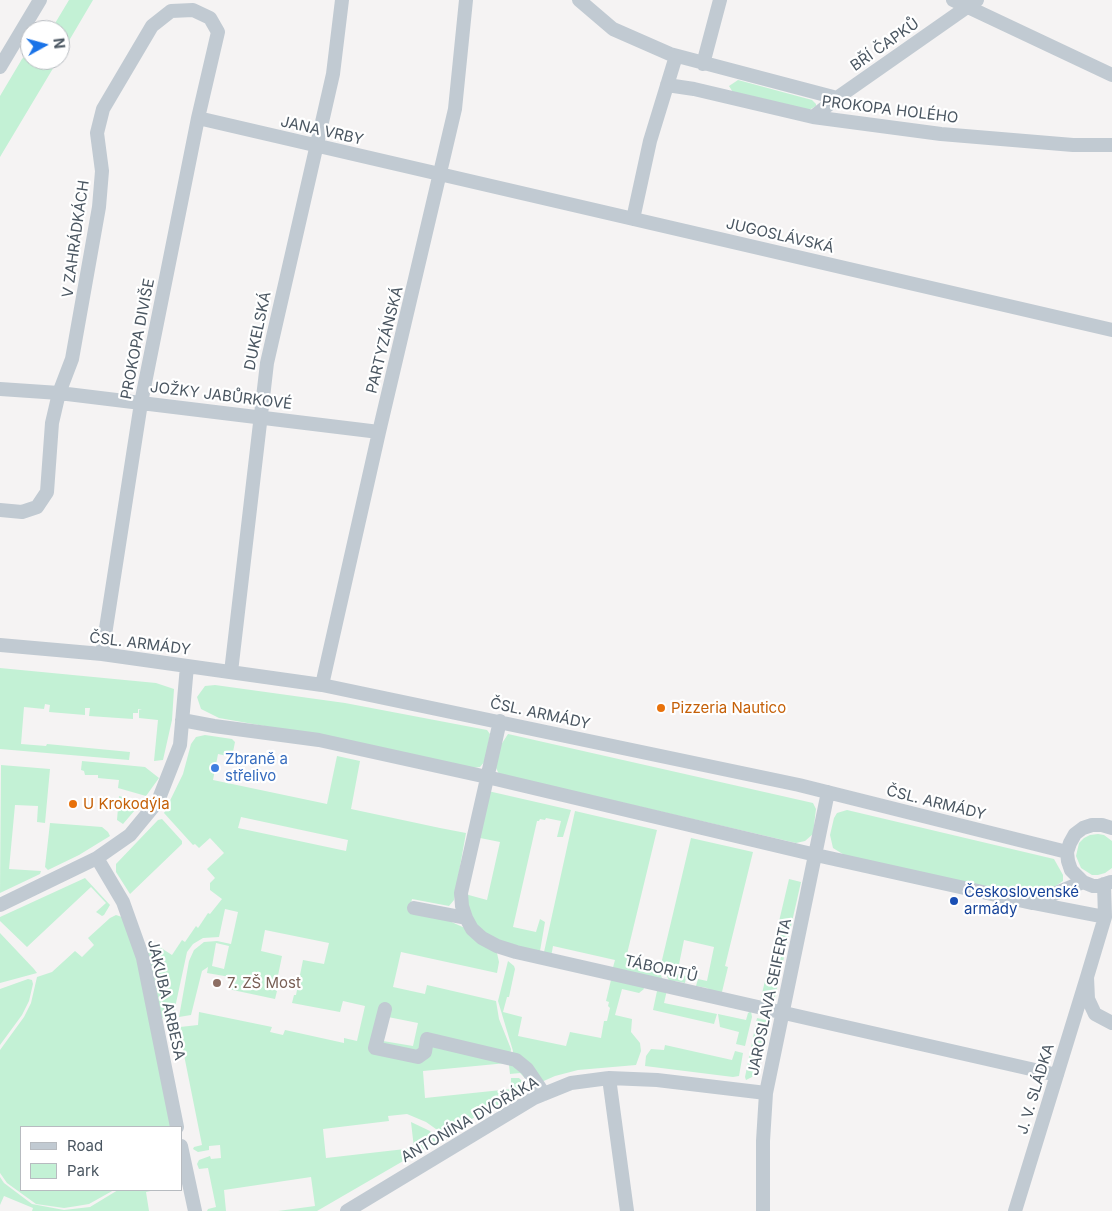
<!DOCTYPE html>
<meta charset="utf-8">
<style>
body{margin:0}
#map{position:relative;width:1112px;height:1211px;overflow:hidden;background:#f5f3f3;font-family:Inter,sans-serif}
canvas{display:block}
.legend{position:absolute;left:20px;top:1126px;width:162px;height:65px;box-sizing:border-box;background:#fff;border:1px solid #b7bbc0;margin:0;padding:6px 9px;list-style:none;font-size:15px;color:#4a5661}
.legend li{display:flex;align-items:center;gap:10px;height:25px}
.legend b{width:25px;border:1px solid #b7bbc0}
.north{position:absolute;left:20px;top:20px;width:50px;height:50px;box-sizing:border-box;background:#fff;border:1px solid #b7bbc0;border-radius:50%;rotate:83deg;font-size:14px;font-weight:700;line-height:20px;text-align:center;color:#4a5661}
.north::after{content:'';display:block;margin:auto;width:18px;height:22px;background:#1a73e8;clip-path:polygon(50% 0,100% 100%,50% 72%,0 100%)}
</style>
<div id="map">
<canvas width="1112" height="1211"></canvas>
<ul class="legend">
<li><b style="height:6px;background:#c1cad2"></b>Road</li>
<li><b style="height:14px;background:#c3f1d5"></b>Park</li>
</ul>
<div class="north">N</div>
</div>
<script>
const g = document.querySelector('canvas').getContext('2d');
g.lineJoin = 'round';
function paint(path, color) {
  g.fillStyle = color;
  g.fill(path, 'evenodd');
}
function poly(rows) {
  const path = new Path2D();
  for (const r of rows) {
    path.moveTo(r[0], r[1]);
    for (let i = 2; i < r.length; i += 2) path.lineTo(r[i], r[i + 1]);
  }
  return path;
}
function strokePath(path, color, width, dash) {
  g.strokeStyle = color;
  g.lineWidth = width;
  g.lineCap = dash ? 'butt' : 'round';
  g.setLineDash(dash || []);
  g.stroke(path);
}
function write(font, color, halo, rows, align = 'center') {
  g.font = font + ' Inter,sans-serif';
  g.lineWidth = 4.5;
  g.setLineDash([]);
  g.textBaseline = 'middle';
  g.strokeStyle = halo;
  g.fillStyle = color;
  for (const [text, x, y, turn = 0] of rows) {
    g.save();
    g.translate(x, y);
    g.rotate((+turn || 0) * Math.PI / 180);
    g.textAlign = isNaN(turn) ? turn : align;
    if (halo) g.strokeText(text, 0, 0);
    g.fillText(text, 0, 0);
    g.restore();
  }
}
const green = poly([
 [69,0,93,0,60,56,60,30,51,30],
 [30,51,30,60,58,60,0,157,0,96,22,59],
 [738,80,812,100,816,104,816,106,809,110,734,94,729,86],
 [0,668,156,683,174,689,172,720,163,760,154,761,158,720,139,718,139,710,142,710,138,709,138,713,133,713,133,719,89,716,90,708,85,708,85,715,49,712,50,705,45,704,44,709,24,707,21,744,46,746,47,744,130,752,129,760,0,749],
 [215,685,345,703,487,730,490,734,485,761,480,767,472,768,321,736,219,718,201,709,197,697,205,686],
 [508,734,813,803,816,809,813,834,805,841,796,843,499,774,496,768,499,748],
 [205,735,232,739,235,742,232,757,218,754,213,780,327,804,337,756,360,761,351,809,440,828,438,837,440,828,466,833,454,900,449,906,412,899,409,912,445,919,467,929,497,953,499,962,497,973,401,952,393,987,425,994,427,985,496,1001,499,1019,511,1049,510,1057,512,1058,513,1051,498,1001,508,961,514,966,515,969,509,997,507,997,503,1012,522,1017,518,1036,566,1046,570,1032,601,1038,604,1021,607,1021,610,1008,608,1006,609,1002,606,1001,611,980,642,984,644,989,639,993,622,989,615,1015,632,1019,631,1032,640,1043,641,1051,636,1065,578,1070,555,1076,530,1087,527,1080,520,1073,510,1074,509,1065,507,1063,423,1071,425,1098,511,1089,511,1078,519,1078,524,1083,525,1088,523,1092,443,1134,426,1122,407,1114,388,1116,389,1121,323,1129,326,1158,414,1148,411,1122,430,1131,436,1138,436,1142,317,1211,278,1211,315,1206,311,1177,224,1190,226,1211,207,1211,208,1209,216,1207,208,1168,199,1169,197,1164,199,1160,210,1156,211,1159,221,1158,220,1145,209,1146,209,1150,198,1152,193,1149,194,1147,202,1145,180,1035,171,1037,171,1033,180,1027,198,1025,199,1012,272,1027,270,1032,283,1035,285,1030,344,1043,344,1038,357,1041,365,1006,343,1001,340,1012,292,1003,294,995,296,995,303,960,324,964,329,943,265,930,261,951,282,956,275,990,277,991,275,999,228,989,230,977,207,973,208,967,202,971,191,1015,179,1017,189,961,194,950,204,942,217,941,231,944,238,912,225,909,219,937,203,938,193,944,187,952,173,1017,171,1022,161,1017,147,951,151,945,155,944,172,955,182,940,185,942,196,926,198,928,208,913,210,914,222,899,210,890,210,883,215,878,207,869,224,853,210,838,199,848,195,844,193,845,164,813,183,774,191,744,196,737],
 [241,817,348,840,346,851,238,828],
 [216,943,229,946,224,969,212,966],
 [388,1017,418,1023,413,1046,383,1041],
 [82,761,145,767,159,778,146,796,118,788,119,780,98,778,98,775,85,775,84,771,81,770],
 [1,765,50,769,45,823,37,822,38,806,15,805,9,869,41,871,40,874,0,893],
 [488,791,571,810,563,837,557,837,561,821,546,818,545,820,540,819,539,821,537,821,513,927,536,932,540,919,545,922,540,951,507,947,475,927,465,894,487,900,500,842,475,837],
 [119,796,141,803,123,824,117,820],
 [847,810,1054,859,1063,875,1063,881,1054,887,1023,896,846,856,833,848,830,835,834,818,837,813],
 [575,811,657,830,626,958,656,965,663,980,612,971,615,960,553,946,551,957,544,952],
 [162,819,182,841,182,844,130,894,116,872,116,864,158,820],
 [50,823,102,827,108,832,110,836,79,855,48,870,45,867],
 [1098,834,1104,835,1112,841,1112,868,1105,873,1098,875,1092,875,1081,868,1076,856,1079,843,1084,838,1090,835],
 [691,838,753,852,725,966,728,967,721,996,707,988,696,986,698,979,707,981,714,947,684,940,677,974,686,976,685,983,675,981,670,983,663,967,662,960],
 [85,878,110,905,104,915,102,916,96,912,106,903,91,887,27,947,0,921,0,917],
 [789,879,801,882,775,997,771,1004,760,1002],
 [116,915,122,917,132,936,172,1127,21,1127,21,1190,114,1190,89,1204,77,1206,64,1208,36,1204,7,1183,0,1173,0,1050,24,1017,31,1003,37,977,52,972,75,951,82,957,94,945,88,938,110,918],
 [0,933,34,969,37,973,0,983],
 [28,979,32,980,33,984,29,1001,22,1015,0,1045,0,989],
 [667,990,664,1003,717,1014,714,1024,653,1010,657,991],
 [751,1011,752,1017,745,1046,736,1044,739,1032,720,1027,718,1014,746,1020,748,1013],
 [757,1018,766,1020,769,1025,758,1070,752,1077,746,1080,745,1077],
 [665,1045,732,1060,735,1051,743,1053,739,1076,733,1077,645,1066,646,1056,651,1049,664,1050],
 [0,1177,4,1183,32,1204,64,1210,90,1207,118,1190,155,1190,146,1192,149,1211,32,1211,33,1208,4,1196,0,1205]
]);
const minor = poly([
 [579,0,613,29,670,54,837,98],
 [953,0,1112,75],
 [703,64,720,0],
 [0,67,40,0],
 [667,85,694,89,813,117,941,134,1073,145,1112,145],
 [813,117,837,98,977,0],
 [198,118,1112,330],
 [633,219,650,141,676,56],
 [0,389,59,393,379,432],
 [0,510,22,512,37,507,47,492,52,423,59,393,72,359,99,207,102,171,97,133,103,109,152,26,171,11,193,10,210,18,218,32,198,118,141,403,102,654],
 [0,645,102,654,322,685,799,785,1067,852],
 [231,672,267,363,333,74,342,0],
 [322,685,379,432,455,109,466,0],
 [182,720,214,726,319,740,487,777,816,855,1032,903,1083,882],
 [500,721,461,893,462,906,466,918,472,929,482,938,497,946,516,952,1057,1075],
 [97,858,123,902,143,958,177,1127],
 [1111,882,1099,886,1093,886,1083,882,1071,870,1068,861,1067,852,1070,843,1075,834,1083,828,1092,825,1102,825,1112,828],
 [1104,884,1105,917,1087,977,1088,999,1095,1014,1112,1023],
 [1033,903,1105,917],
 [0,905,97,858,130,835,158,801,180,745,187,666],
 [414,908,466,918],
 [385,1009,375,1048,418,1057,425,1052,427,1039,516,1060,527,1069,544,1094],
 [609,1078,627,1211],
 [181,1146,195,1211],
 [347,1211,534,1098,571,1083,609,1078,657,1080,766,1093],
 [763,1211,763,1141,766,1093,828,792],
 [1015,1211,1087,977]
]);
const markers = [
 [661,708,5,"#e8710a"],
 [215,768,5,"#3f7fe0"],
 [73,804,5,"#e8710a"],
 [954,901,5,"#1a4fb4"],
 [217,983,5,"#8d6e63"]
];
const streetNames = [
 ["BŘÍ ČAPKŮ",885,45,-35],
 ["PROKOPA HOLÉHO",890,110,7],
 ["JANA VRBY",322,131,13],
 ["JUGOSLÁVSKÁ",780,236,13],
 ["V ZAHRÁDKÁCH",76,239,-82],
 ["DUKELSKÁ",258,331,-78],
 ["PROKOPA DIVIŠE",138,339,-79],
 ["PARTYZÁNSKÁ",385,340,-76],
 ["JOŽKY JABŮRKOVÉ",221,396,7],
 ["ČSL. ARMÁDY",140,644,7],
 ["ČSL. ARMÁDY",540,714,12],
 ["ČSL. ARMÁDY",936,803,14],
 ["TÁBORITŮ",661,969,13],
 ["JAROSLAVA SEIFERTA",770,997,-78],
 ["JAKUBA ARBESA",166,1000,77],
 ["J. V. SLÁDKA",1036,1089,-73],
 ["ANTONÍNA DVOŘÁKA",470,1120,-30]
];
const foodNames = [
 ["Pizzeria Nautico",671,708],
 ["U Krokodýla",83,804]
];
const shopNames = [
 ["Zbraně a",225,759],
 ["střelivo",225,776]
];
const transitNames = [
 ["Československé",964,892],
 ["armády",964,909]
];
const educationNames = [
 ["7. ZŠ Most",227,983]
];
paint(green, '#c3f1d5');
strokePath(minor, '#c1cad2', 14);
for (const [x, y, r, color] of markers) {
  const dot = new Path2D();
  dot.arc(x, y, r, 0, 2 * Math.PI);
  g.fillStyle = color;
  g.fill(dot);
  strokePath(dot, '#fff', 2);
}
write('15px', '#4a5661', '#fff', streetNames);
write('15px', '#c56008', '#fff', foodNames, 'left');
write('15px', '#366cbe', '#fff', shopNames, 'left');
write('15px', '#164399', '#fff', transitNames, 'left');
write('15px', '#785e54', '#fff', educationNames, 'left');
</script>
